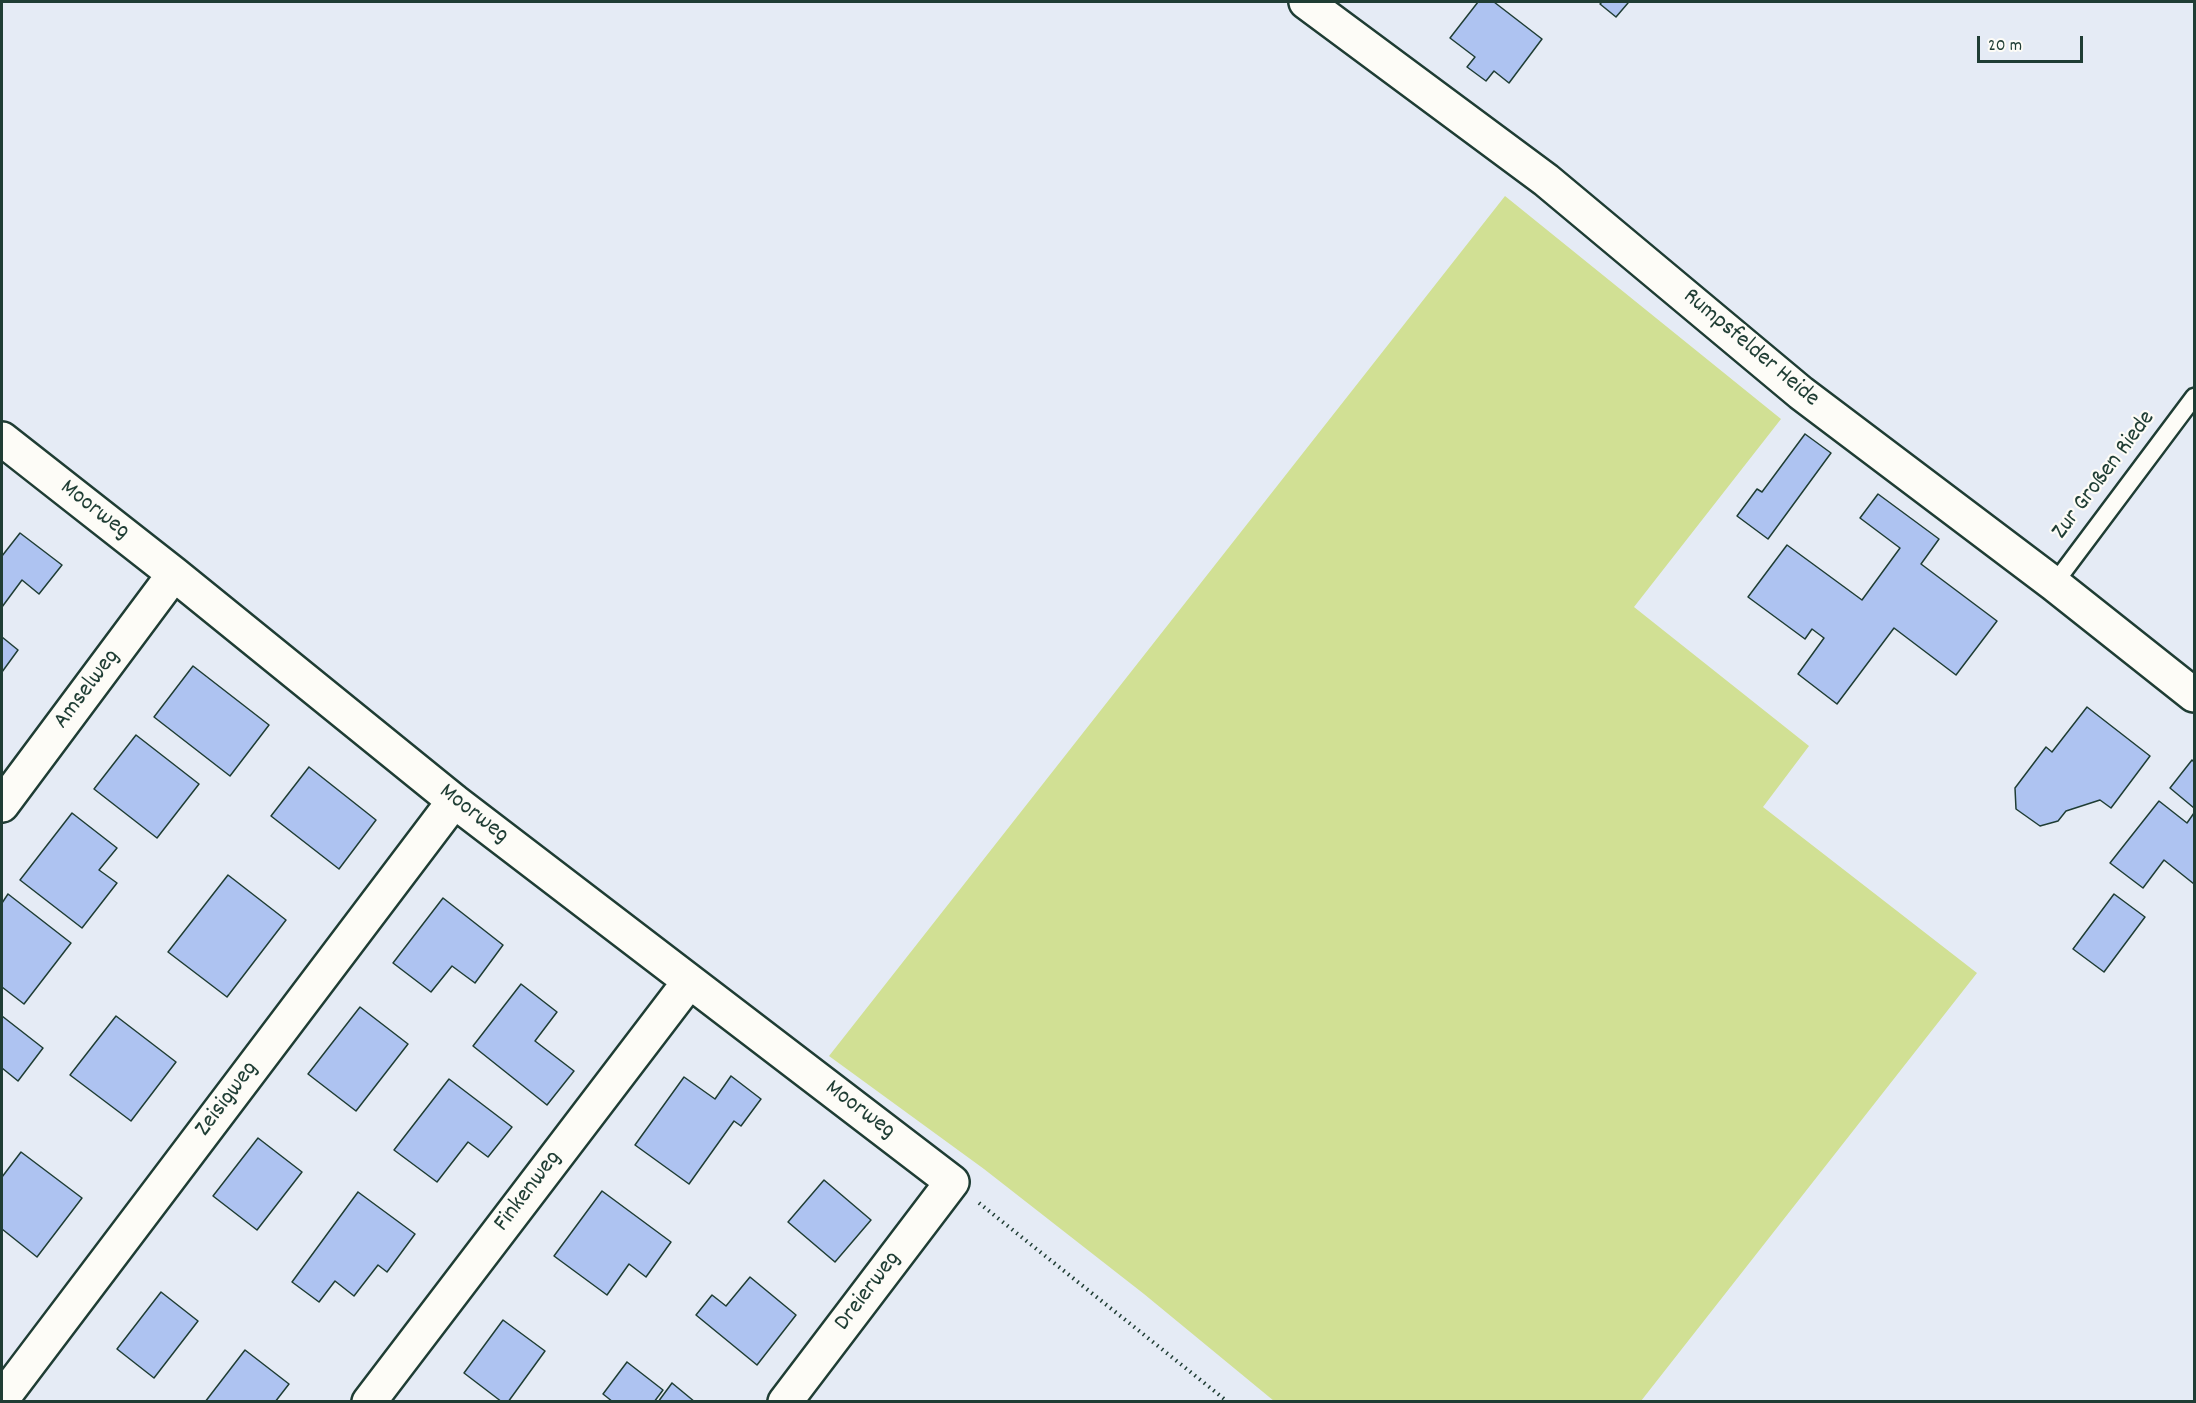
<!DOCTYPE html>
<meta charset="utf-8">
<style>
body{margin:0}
#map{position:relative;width:2196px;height:1403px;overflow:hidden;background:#e5ebf5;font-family:Dekko,sans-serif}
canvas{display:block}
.frame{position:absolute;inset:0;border:3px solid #1f3d34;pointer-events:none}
.scale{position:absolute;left:1977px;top:36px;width:106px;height:27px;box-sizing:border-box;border:3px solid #1f3d34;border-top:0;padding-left:8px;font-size:18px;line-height:21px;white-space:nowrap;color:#1f3d34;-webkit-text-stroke:4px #fdfcf7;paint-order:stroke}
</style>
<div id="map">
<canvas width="2196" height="1403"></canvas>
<div class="frame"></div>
<div class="scale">20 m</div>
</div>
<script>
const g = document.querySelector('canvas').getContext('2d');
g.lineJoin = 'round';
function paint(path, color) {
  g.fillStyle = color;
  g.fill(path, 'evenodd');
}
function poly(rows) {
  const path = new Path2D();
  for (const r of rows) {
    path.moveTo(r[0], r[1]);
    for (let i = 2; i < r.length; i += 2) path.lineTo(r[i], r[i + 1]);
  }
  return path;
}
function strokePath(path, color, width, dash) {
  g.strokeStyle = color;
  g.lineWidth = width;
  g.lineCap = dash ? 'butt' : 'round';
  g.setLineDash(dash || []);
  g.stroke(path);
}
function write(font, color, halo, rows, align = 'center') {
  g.font = font + ' Dekko,sans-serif';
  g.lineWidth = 4.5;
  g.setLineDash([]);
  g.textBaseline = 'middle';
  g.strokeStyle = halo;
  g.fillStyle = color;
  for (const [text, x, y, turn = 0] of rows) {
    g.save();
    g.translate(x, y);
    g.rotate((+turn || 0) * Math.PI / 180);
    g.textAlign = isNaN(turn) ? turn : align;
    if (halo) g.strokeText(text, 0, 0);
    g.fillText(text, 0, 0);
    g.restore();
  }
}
const green = poly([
 [1505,196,1781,419,1634,607,1809,746,1763,807,1977,973,1641,1401,1274,1401,1144,1294,984,1169,829,1056]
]);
const building = poly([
 [1478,2,1494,2,1542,39,1509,83,1494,71,1486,81,1467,67,1475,57,1450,38,1478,2],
 [1602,2,1627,2,1628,3,1616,17,1600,4,1602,2],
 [1805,434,1831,453,1768,539,1737,516,1757,489,1762,492,1805,434],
 [1878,494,1939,539,1921,564,1997,621,1956,675,1894,628,1837,704,1798,674,1824,638,1812,629,1805,639,1748,597,1787,545,1862,600,1900,548,1860,518,1878,494],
 [20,533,62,565,39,594,22,580,2,607,2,556,20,533],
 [2,637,18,650,2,672,2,637],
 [193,666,269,725,230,776,154,717,193,666],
 [2087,707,2150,756,2111,808,2100,800,2066,811,2058,821,2040,826,2016,809,2015,788,2046,747,2052,752,2087,707],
 [136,735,199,784,157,838,94,789,136,735],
 [2192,760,2194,762,2194,808,2170,788,2192,760],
 [309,767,376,820,339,869,271,816,309,767],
 [2159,801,2187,823,2194,813,2194,884,2164,860,2143,888,2110,863,2159,801],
 [72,813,117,848,99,870,117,883,82,928,20,880,72,813],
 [228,875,286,920,227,997,168,952,228,875],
 [8,894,71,943,24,1004,2,987,2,903,8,894],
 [2114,894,2145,917,2104,972,2073,949,2114,894],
 [443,898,503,945,475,983,452,966,431,992,393,963,443,898],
 [521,984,557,1012,535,1041,574,1071,547,1105,473,1046,521,984],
 [360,1007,408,1044,356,1111,308,1074,360,1007],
 [2,1016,43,1048,18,1081,2,1068,2,1016],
 [116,1016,176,1062,131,1121,70,1075,116,1016],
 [731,1076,761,1099,741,1126,734,1121,689,1184,635,1145,684,1077,715,1099,731,1076],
 [449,1079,512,1127,488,1157,468,1142,437,1182,394,1150,449,1079],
 [258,1138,302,1172,257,1230,213,1196,258,1138],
 [21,1152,82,1198,37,1257,2,1229,2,1177,21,1152],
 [824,1180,871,1220,835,1262,788,1222,824,1180],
 [602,1191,671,1242,646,1277,629,1264,607,1295,554,1256,602,1191],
 [358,1192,415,1234,387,1272,378,1265,354,1296,335,1281,319,1302,292,1282,358,1192],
 [750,1277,796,1315,757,1365,696,1315,712,1295,726,1306,750,1277],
 [161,1292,198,1321,154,1378,117,1349,161,1292],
 [503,1320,545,1351,508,1402,502,1402,464,1373,503,1320],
 [245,1350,289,1384,275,1402,205,1402,245,1350],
 [627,1362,663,1390,654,1402,613,1402,603,1394,627,1362],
 [672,1383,695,1402,658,1402,672,1383]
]);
const path = poly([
 [979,1203,1228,1402]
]);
const service = poly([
 [2054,584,2194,397]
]);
const minor = poly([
 [1306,2,1546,180,1801,393,2054,584,2194,695],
 [2,439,174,574,454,801,952,1182,785,1402],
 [2,805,174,574],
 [2,1399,454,801],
 [369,1402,689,982]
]);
const streetNames = [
 ["Rumpsfelder Heide",1750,349,40],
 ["Zur Großen Riede",2105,476,-53],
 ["Moorweg",94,511,38],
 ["Amselweg",88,690,-53],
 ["Moorweg",473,815,38],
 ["Zeisigweg",228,1100,-53],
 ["Moorweg",859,1111,37],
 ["Finkenweg",529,1192,-53],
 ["Dreierweg",869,1292,-53]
];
paint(green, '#d1e094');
paint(building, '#aec3f1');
strokePath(building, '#1f3d34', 1.5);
strokePath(service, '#1f3d34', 21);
strokePath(minor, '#1f3d34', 38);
strokePath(path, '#1f3d34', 4, [1.5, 4.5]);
strokePath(service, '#fdfcf7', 16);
strokePath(minor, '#fdfcf7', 33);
write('24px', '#1f3d34', '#fdfcf7', streetNames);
</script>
